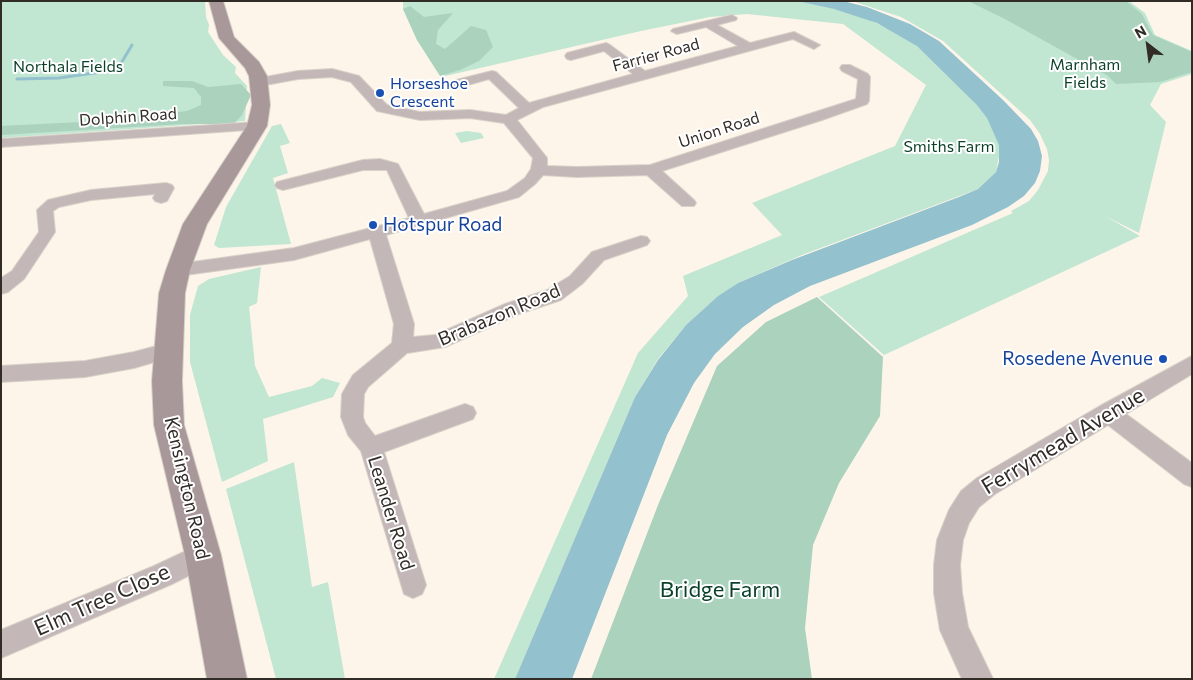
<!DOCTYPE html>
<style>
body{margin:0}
#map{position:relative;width:1193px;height:680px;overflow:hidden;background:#fdf5ea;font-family:Commissioner,sans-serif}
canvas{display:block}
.frame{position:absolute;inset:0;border:2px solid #312c25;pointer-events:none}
.north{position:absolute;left:1123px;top:20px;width:50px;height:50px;-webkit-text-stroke:4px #fff;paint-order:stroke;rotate:330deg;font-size:14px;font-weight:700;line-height:20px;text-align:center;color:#312c25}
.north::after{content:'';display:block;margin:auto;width:18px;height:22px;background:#312c25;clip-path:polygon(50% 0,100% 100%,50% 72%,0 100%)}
</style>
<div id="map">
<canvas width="1193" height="680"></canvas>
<div class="frame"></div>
<div class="north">N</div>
</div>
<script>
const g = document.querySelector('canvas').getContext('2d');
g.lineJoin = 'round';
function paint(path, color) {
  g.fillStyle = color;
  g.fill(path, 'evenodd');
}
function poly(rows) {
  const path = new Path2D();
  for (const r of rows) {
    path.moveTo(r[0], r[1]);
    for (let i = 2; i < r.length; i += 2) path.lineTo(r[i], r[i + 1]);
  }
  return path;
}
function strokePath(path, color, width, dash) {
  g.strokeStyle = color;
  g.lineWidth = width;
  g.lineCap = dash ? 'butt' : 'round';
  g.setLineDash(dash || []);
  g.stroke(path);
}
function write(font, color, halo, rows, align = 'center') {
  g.font = font + ' Commissioner,sans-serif';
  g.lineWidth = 4;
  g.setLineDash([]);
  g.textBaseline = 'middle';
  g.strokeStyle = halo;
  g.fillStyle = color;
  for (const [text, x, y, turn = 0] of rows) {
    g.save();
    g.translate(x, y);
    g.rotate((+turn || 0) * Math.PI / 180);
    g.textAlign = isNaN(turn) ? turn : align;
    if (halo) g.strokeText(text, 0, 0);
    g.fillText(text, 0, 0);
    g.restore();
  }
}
const green = poly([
 [1,1,205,1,206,17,209,25,208,32,223,55,236,67,235,73,247,86,245,121,1,138],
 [403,1,798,1,854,13,907,37,979,100,1002,140,996,172,978,189,802,255,738,283,718,296,686,325,658,359,635,397,515,679,494,679,638,353,688,296,683,276,782,235,752,203,895,146,926,85,843,24,747,14,710,17,641,31,441,77,417,40,403,9],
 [852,1,1129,1,1145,13,1155,35,1192,51,1192,74,1161,84,1150,105,1166,122,1139,233,1105,216,1140,236,884,355,819,297,1013,213,1011,211,1029,201,1038,190,1048,171,1049,160,1047,149,1040,134,1030,120,943,41,901,17],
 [281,124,290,143,280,146,288,173,273,178,291,244,219,248,214,245,226,207,272,126],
 [467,131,481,133,484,138,461,143,455,133],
 [261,267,257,303,249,307,255,366,269,397,312,386,322,378,340,383,333,397,263,419,268,461,222,482,190,362,190,315,198,286,209,279],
 [294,462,312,587,328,582,345,679,276,679,226,489]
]);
const forest = poly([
 [968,1,1126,1,1142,14,1153,35,1192,52,1192,72,1160,82,1116,84,1108,76,1003,18],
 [410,6,424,17,453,13,438,30,436,44,445,49,471,26,486,30,493,47,479,61,460,70,440,76,417,40,403,9],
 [163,81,192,81,208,87,241,84,251,95,242,115,234,124,182,124,1,135,1,126,81,122,132,117,187,111,201,105,201,97,194,88,163,86],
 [817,297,883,357,880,416,839,483,813,545,805,628,812,679,591,679,658,505,717,366,766,322]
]);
const water = poly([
 [797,1,843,1,867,7,910,24,939,41,1003,100,1031,129,1038,141,1042,156,1040,171,1035,183,1024,196,1008,207,972,225,810,286,774,305,743,327,715,354,694,383,667,435,572,679,515,679,635,397,658,360,686,325,718,296,738,283,792,260,959,197,978,189,996,172,999,162,999,145,987,118,977,105,917,46,877,23,834,9]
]);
const stream = poly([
 [17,79,59,78,108,71,120,65,132,45]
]);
const street = poly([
 [732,15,737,18,736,20,717,25,750,43,794,32,820,45,814,49,793,39,543,107,517,120,547,158,547,166,577,167,650,165,856,99,858,79,842,71,840,68,842,65,850,65,868,74,870,77,869,101,867,104,822,120,662,171,694,200,696,203,694,206,682,206,647,175,577,177,543,175,535,184,519,197,386,235,414,324,413,337,435,335,505,304,547,290,570,276,592,252,641,236,647,237,650,241,647,245,604,260,582,284,561,300,519,314,445,347,407,353,368,387,364,394,363,417,365,423,375,436,465,404,473,407,476,413,473,419,384,452,426,585,422,594,413,598,404,594,361,451,348,435,341,417,342,394,353,375,392,343,394,324,370,239,294,260,178,276,172,274,169,270,172,266,178,264,294,248,409,218,387,170,363,170,283,190,277,188,275,185,277,182,363,160,380,159,398,164,424,214,507,191,525,178,531,169,533,158,504,123,470,118,420,120,377,111,351,82,332,77,298,79,260,86,254,82,260,78,298,71,332,69,359,76,387,105,420,112,470,110,506,115,519,108,489,79,457,88,451,84,452,81,492,71,496,72,529,103,633,74,604,51,571,60,567,59,565,56,567,53,606,43,610,45,645,71,738,46,706,27,677,34,671,31,673,29,732,15],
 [257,122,262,123,264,126,262,129,1,147,1,139,257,122],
 [166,183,172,185,174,188,167,201,161,203,155,201,153,198,155,194,91,200,59,207,53,211,55,232,24,279,8,292,1,294,1,278,12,271,39,232,37,210,48,200,91,190,166,183],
 [168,343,175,346,178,351,175,356,134,368,85,377,1,382,1,366,85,361,134,352,168,343],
 [1192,356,1192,374,1126,414,1192,463,1192,487,1184,484,1108,425,995,494,979,507,969,523,963,540,960,565,962,593,968,627,993,679,962,679,940,630,934,593,934,565,937,540,949,510,961,491,977,478,1100,406,1192,356],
 [203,543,212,546,216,555,212,564,172,584,1,658,1,630,154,566,203,543]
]);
const secondary = poly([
 [209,1,223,1,234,37,259,62,267,76,270,105,267,126,207,224,190,270,185,293,182,381,184,425,221,555,247,679,207,679,185,555,154,425,152,381,159,293,166,270,183,224,247,126,252,105,249,76,245,68,219,38,209,1]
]);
const markers = [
 [380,93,5,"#1a4fb4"],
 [373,225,5,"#1a4fb4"],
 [1163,359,5,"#1a4fb4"]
];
const farStreetnames = [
 ["Farrier Road",656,55,-15],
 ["Dolphin Road",128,117,-4],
 ["Union Road",719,130,-18]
];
const farParknames = [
 ["Marnham",1085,65],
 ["Fields",1085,83],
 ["Northala Fields",68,67],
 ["Smiths Farm",949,147]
];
const farTransitnames = [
 ["Horseshoe",390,84],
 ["Crescent",390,102]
];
const transitNames = [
 ["Hotspur Road",383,225],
 ["Rosedene Avenue",1153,359,"right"]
];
const streetNames = [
 ["Brabazon Road",499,315,-23],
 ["Kensington Road",187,488,77],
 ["Leander Road",391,513,73]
];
const nearStreetnames = [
 ["Ferrymead Avenue",1063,441,-31],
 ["Elm Tree Close",102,600,-24]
];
const nearParknames = [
 ["Bridge Farm",720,590]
];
paint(green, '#c1e6d2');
paint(forest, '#aad2bd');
paint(water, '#93c1cd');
strokePath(stream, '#93c1cd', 3);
strokePath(street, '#d8d1c7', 2);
strokePath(secondary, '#d8d1c7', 2);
paint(street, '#c3b7b8');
paint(secondary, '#a99899');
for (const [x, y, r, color] of markers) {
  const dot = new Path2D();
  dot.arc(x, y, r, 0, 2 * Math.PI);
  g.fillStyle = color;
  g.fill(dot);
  strokePath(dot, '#fff', 2);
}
write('16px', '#312c25', '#fff', farStreetnames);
write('16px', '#0a3f2a', '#fff', farParknames);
write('16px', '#164399', '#fff', farTransitnames, 'left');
write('19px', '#164399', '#fff', transitNames, 'left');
write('19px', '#312c25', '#fff', streetNames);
write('22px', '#312c25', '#fff', nearStreetnames);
write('22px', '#0a3f2a', '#fff', nearParknames);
</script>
